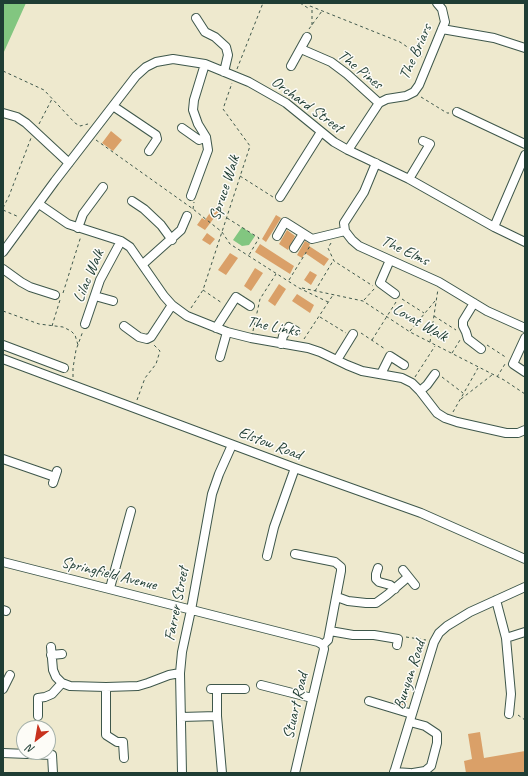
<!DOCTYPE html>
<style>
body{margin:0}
#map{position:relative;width:528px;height:776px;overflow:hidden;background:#eee9ce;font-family:Caveat,sans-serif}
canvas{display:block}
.frame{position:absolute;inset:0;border:4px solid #1f3d34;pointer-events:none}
.north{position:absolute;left:16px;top:720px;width:40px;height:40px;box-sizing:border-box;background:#fdfcf7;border:1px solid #a4b0a9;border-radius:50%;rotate:211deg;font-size:11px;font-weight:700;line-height:16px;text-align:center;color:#1f3d34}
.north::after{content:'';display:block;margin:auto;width:14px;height:18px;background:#c8321e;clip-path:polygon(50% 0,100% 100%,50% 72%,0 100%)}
</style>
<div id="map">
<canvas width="528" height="776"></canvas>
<div class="frame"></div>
<div class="north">N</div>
</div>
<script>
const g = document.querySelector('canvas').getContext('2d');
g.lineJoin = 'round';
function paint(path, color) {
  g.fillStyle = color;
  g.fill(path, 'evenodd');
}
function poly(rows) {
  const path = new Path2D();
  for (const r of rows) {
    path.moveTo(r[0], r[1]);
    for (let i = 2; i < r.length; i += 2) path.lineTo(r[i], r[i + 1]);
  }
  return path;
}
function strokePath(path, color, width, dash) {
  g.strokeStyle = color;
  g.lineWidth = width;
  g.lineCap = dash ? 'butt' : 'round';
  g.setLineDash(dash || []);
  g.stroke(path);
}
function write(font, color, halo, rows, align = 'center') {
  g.font = font + ' Caveat,sans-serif';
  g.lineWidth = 3;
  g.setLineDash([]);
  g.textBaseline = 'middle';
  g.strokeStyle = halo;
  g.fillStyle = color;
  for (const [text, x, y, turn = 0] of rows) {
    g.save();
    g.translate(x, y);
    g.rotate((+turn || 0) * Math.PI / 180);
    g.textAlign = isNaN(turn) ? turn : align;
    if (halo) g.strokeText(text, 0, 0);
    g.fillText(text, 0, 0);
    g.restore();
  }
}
const green = poly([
 [3,3,26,3,3,54],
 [242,227,255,236,249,245,242,246,233,240]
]);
const building = poly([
 [111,131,122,140,113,151,102,143],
 [214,207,223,213,218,220,214,218,205,230,197,225,202,218,205,220],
 [276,215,281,218,266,242,262,239],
 [287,230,295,236,288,250,279,244],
 [207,233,215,239,210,245,202,240],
 [305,241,310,244,309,246,329,259,324,266,305,253,302,258,297,255],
 [260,244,294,266,290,274,255,252],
 [230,253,238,258,226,275,218,270],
 [255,268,263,273,251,291,244,286],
 [310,271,317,275,311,285,304,280],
 [279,284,286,289,275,306,268,301],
 [297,294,314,305,310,313,292,301],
 [402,695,408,697,405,706,400,704],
 [480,732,484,758,525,751,525,773,466,773,464,761,472,759,468,734]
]);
const path = poly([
 [300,3,308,8,310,6],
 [310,6,400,42,422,57],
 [312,25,312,7],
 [309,29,322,11],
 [237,69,263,3],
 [3,71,44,90,75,123,80,126,88,124],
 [421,97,447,113,449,113],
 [39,124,52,99],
 [96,140,193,209,222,232,230,244,299,288,328,302],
 [240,176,273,197],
 [3,208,9,196,31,138],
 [193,209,194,202],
 [3,210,19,217],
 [227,218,259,238,249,255],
 [331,243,328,248,334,261,373,286],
 [289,280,310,246],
 [302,288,363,301,410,332,504,380,525,394],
 [203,290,222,303],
 [315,291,333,261],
 [63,293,81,236],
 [402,299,424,313],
 [364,300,375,288],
 [191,308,203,290,250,146,223,109,232,83],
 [3,311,39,324,63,327,71,331,75,335,78,345],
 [434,316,456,330],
 [320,317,346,333],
 [52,326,60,300],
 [253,331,260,299,276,274],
 [410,331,435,301],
 [361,333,385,349],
 [304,339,333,295],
 [372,340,396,302],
 [430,342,438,289],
 [487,345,507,358],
 [452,353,460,340],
 [73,377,73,368,76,350,83,331],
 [415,377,435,346],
 [442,377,463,393],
 [497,377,505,364],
 [461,399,492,375],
 [137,400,145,378,156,364,160,351,153,344],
 [453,412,478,368],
 [406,637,426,640],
 [518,715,525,720]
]);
const minor = poly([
 [196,18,205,32,215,37,226,47,228,55,224,72],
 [442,29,494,38,525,48],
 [301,49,331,62,347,74,379,103],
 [291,66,307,37],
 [113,106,156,135,157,139,149,151],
 [457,112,525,144],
 [3,113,17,117,26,123,69,163],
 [182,128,199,140,206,137],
 [348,150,379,103,387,99,406,96,414,92,419,85,445,22,442,9,437,3],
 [376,163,364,192,344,223,345,231,352,240,359,246,439,282,487,311,525,328],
 [409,179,430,144,423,141],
 [191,196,208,150,206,137,198,124,193,110,194,100,205,64],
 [280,197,321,132],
 [132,201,144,209,161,225,172,240],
 [39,204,68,224,121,241,130,247,164,296,172,305,187,316,227,332,251,338,308,348,320,352,347,365,362,371,402,378,412,383,420,391,437,413,445,418,457,422,506,433,518,433,525,430],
 [494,227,525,155],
 [78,228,83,214,103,187],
 [277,236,285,222,312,239,345,231],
 [294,248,303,234],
 [3,252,55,181,136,76,146,67,156,62,173,59,205,64,249,82,286,103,334,142,348,150,409,179,494,227,525,242],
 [390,260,380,283,395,294],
 [143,264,181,230,187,216],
 [3,269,21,282,30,287,55,295],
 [95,296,113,301],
 [474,303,463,321,463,326,466,332,468,339,481,349],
 [85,324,100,280,121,241],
 [124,326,139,337,147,339,151,337,172,305],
 [216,328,236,297,250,306],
 [525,338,513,364,525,372],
 [281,344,283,336,289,327,296,331],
 [3,345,64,368],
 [220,357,227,332],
 [3,359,295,468,421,513,525,559],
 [337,360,353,334],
 [381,374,390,356,404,365],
 [420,391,427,385,435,374],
 [3,459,55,477],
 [53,483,57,471],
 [295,554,335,562,341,567,341,571,328,640,323,645],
 [267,556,274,527,295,468],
 [3,562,318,642,323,645],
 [378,568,376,574,376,579,379,582,390,585,395,589],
 [403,570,415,585],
 [110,588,131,511],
 [337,597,348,601,366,603,376,603,387,595,408,577],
 [496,600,506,638,511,694,509,714],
 [3,610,6,611],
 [330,631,353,635,374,635,398,639,397,645],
 [506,638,525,632],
 [51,647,53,670,56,677,62,683,70,686,106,687,138,686,148,683,169,675,180,673],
 [51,655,62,654],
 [261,685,312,698],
 [106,687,106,735,117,742,123,742,124,758],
 [3,689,10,675],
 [211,689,245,689],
 [217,689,217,716,222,773],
 [369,701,412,714],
 [38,716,38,698,45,697,52,694,62,683],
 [181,717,217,716],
 [410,722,425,726,437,734,437,743,431,766,425,771,413,773],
 [3,753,52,755,53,773],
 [394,772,410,773],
 [182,773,180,673,182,652,191,610,212,494,219,474,232,445],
 [295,773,324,649,323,645],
 [394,773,434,642,439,633,447,626,470,612,525,587]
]);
const streetNames = [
 ["The Briars",416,52,-66],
 ["The Pines",360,70,39],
 ["Orchard Street",307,105,36],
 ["Spruce Walk",225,188,-72],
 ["The Elms",405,251,25],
 ["Lilac Walk",89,276,-67],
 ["Lovat Walk",420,323,30],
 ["The Links",273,327,11],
 ["Elstow Road",270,444,21],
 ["Springfield Avenue",109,574,14],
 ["Farrer Street",177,604,-79],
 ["Bunyan Road",410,675,-72],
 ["Stuart Road",296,706,-77]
];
paint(green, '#82c680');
paint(building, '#daa068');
strokePath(minor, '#3e574b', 10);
strokePath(path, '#3e574b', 1, [3, 3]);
strokePath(minor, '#fff', 8);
write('16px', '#1f3d34', '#fdfcf7', streetNames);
</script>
